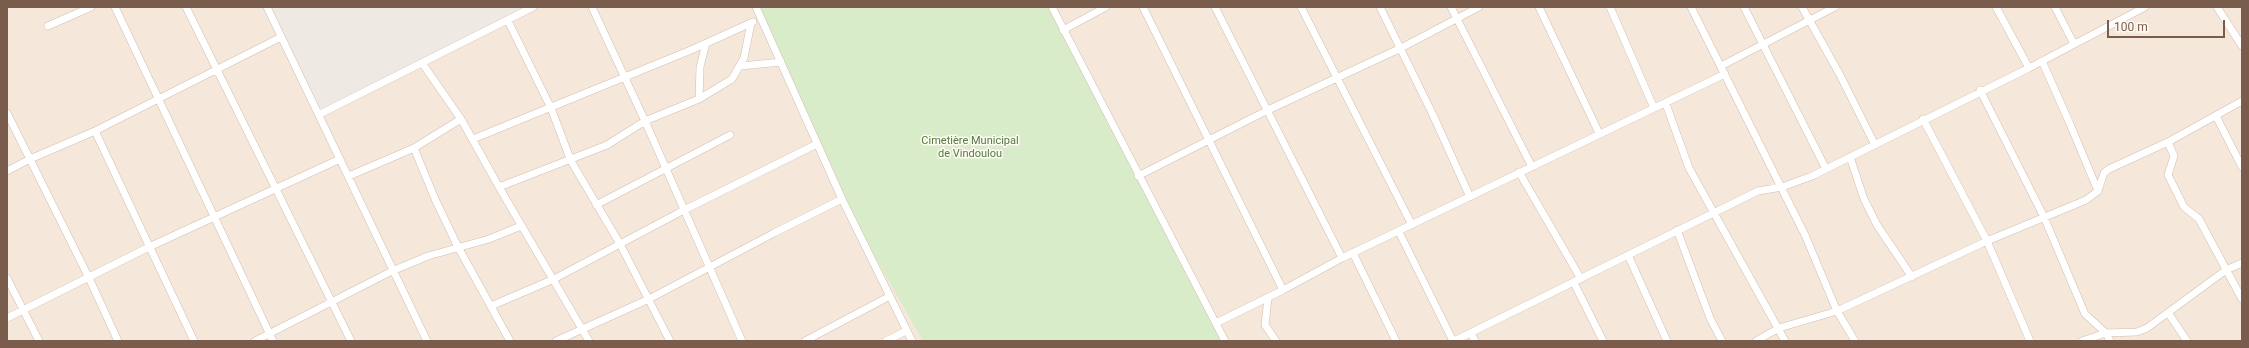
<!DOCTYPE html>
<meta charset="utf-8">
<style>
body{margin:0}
#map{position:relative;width:2249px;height:348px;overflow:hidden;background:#fdf6ec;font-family:Roboto,sans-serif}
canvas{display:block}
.frame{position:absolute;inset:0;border:8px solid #7a5c4d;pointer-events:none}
.scale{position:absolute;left:2107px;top:20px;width:118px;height:18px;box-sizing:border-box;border:2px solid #7a5c4d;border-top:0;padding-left:5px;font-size:12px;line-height:14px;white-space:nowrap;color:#7a5c4d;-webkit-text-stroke:3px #fffaf3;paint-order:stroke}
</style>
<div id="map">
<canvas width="2249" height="348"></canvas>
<div class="frame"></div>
<div class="scale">100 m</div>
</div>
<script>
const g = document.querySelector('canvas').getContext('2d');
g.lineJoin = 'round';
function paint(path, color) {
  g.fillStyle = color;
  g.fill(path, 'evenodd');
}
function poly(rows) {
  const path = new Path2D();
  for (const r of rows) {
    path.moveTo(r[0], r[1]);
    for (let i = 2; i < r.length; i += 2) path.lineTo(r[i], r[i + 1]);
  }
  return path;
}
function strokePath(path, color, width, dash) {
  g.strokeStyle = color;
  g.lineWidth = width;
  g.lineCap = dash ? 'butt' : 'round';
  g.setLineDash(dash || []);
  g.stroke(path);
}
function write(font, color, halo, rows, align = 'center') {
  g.font = font + ' Roboto,sans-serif';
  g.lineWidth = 3;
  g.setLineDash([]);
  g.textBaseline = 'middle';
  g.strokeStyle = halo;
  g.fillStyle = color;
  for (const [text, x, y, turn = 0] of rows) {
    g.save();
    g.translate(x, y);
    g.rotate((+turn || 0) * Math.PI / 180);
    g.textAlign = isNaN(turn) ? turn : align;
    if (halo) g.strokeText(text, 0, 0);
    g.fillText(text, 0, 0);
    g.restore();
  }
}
const residential = poly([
 [7,7,2242,7,2242,341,7,341]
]);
const industrial = poly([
 [267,7,531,7,320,114]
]);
const green = poly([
 [754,7,1053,7,1224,341,923,341,842,199]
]);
const street = poly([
 [115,7,273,341],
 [186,7,351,341],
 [267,7,427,341],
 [592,7,645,121,742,341],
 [756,7,842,199,912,341],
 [1052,7,1225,341],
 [1143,7,1283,290],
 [1215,7,1342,258],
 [1301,7,1412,225],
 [1380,7,1433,115,1470,197],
 [1451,7,1532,167],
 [1539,7,1599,133],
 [1610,7,1654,108],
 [1691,7,1805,235,1837,311,1855,341],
 [1744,7,1826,169],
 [1802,7,1840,75,1874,143],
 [1996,7,2029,68],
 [2055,7,2074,44],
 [2217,7,2242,46],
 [508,21,551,108,571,161,620,244,670,341],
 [48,26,91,7],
 [1063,30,1106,7],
 [2042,61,2070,124,2098,191],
 [422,63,461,119,499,187,589,341],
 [741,66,781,62],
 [1721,66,1835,7],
 [1980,90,2044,217,2085,314,2106,333,2110,341],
 [699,99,700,67,706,43],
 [1666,104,1689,168,1785,341],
 [7,113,89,278,118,341],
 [320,114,533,7],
 [2216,116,2242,167],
 [1923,119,1987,241,2030,341],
 [95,131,194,341],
 [473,139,691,50,753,22],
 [2168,142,2174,156,2168,175,2184,207,2199,219,2242,299],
 [414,148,435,199,458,247,510,341],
 [1850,157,1864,199,1877,225,1912,277],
 [7,171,30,159,95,131,281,37],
 [1519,172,1581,279],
 [349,176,414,148,461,119],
 [1138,176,1268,110,1401,48,1479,7],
 [499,187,607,145,645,121,699,99,732,79,744,58,751,23],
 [596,205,730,135],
 [1677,230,1710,318,1722,341],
 [1399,232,1453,341],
 [1353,253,1396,341],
 [1628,255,1667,341],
 [7,278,39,341],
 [1574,283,1603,341],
 [1268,298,1265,325,1276,341],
 [491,306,554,279,684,210,817,144],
 [2169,314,2187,341],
 [7,318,149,247,340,159],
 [1216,323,1283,290,1342,258,1725,74],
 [1471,333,1475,341],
 [255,341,392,271,428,256,489,239,521,226],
 [556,341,649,299,774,233,842,199],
 [805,341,890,296],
 [886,341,906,331],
 [1454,341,1758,191,1782,187,1812,176,2029,68,2145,7],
 [1756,341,1779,328,1837,311,1987,241,2086,200,2098,191,2104,173,2109,169,2168,142,2242,101],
 [2082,341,2106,333,2137,332,2147,328,2226,270,2242,263]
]);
const parkNames = [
 ["Cimetière Municipal",970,141],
 ["de Vindoulou",970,154]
];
paint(residential, '#f5e8da');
paint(industrial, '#efe9e4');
paint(green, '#d8ecc9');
strokePath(street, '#d1beb0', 8);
strokePath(street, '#fff', 7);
write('11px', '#537a41', '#fffaf3', parkNames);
</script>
